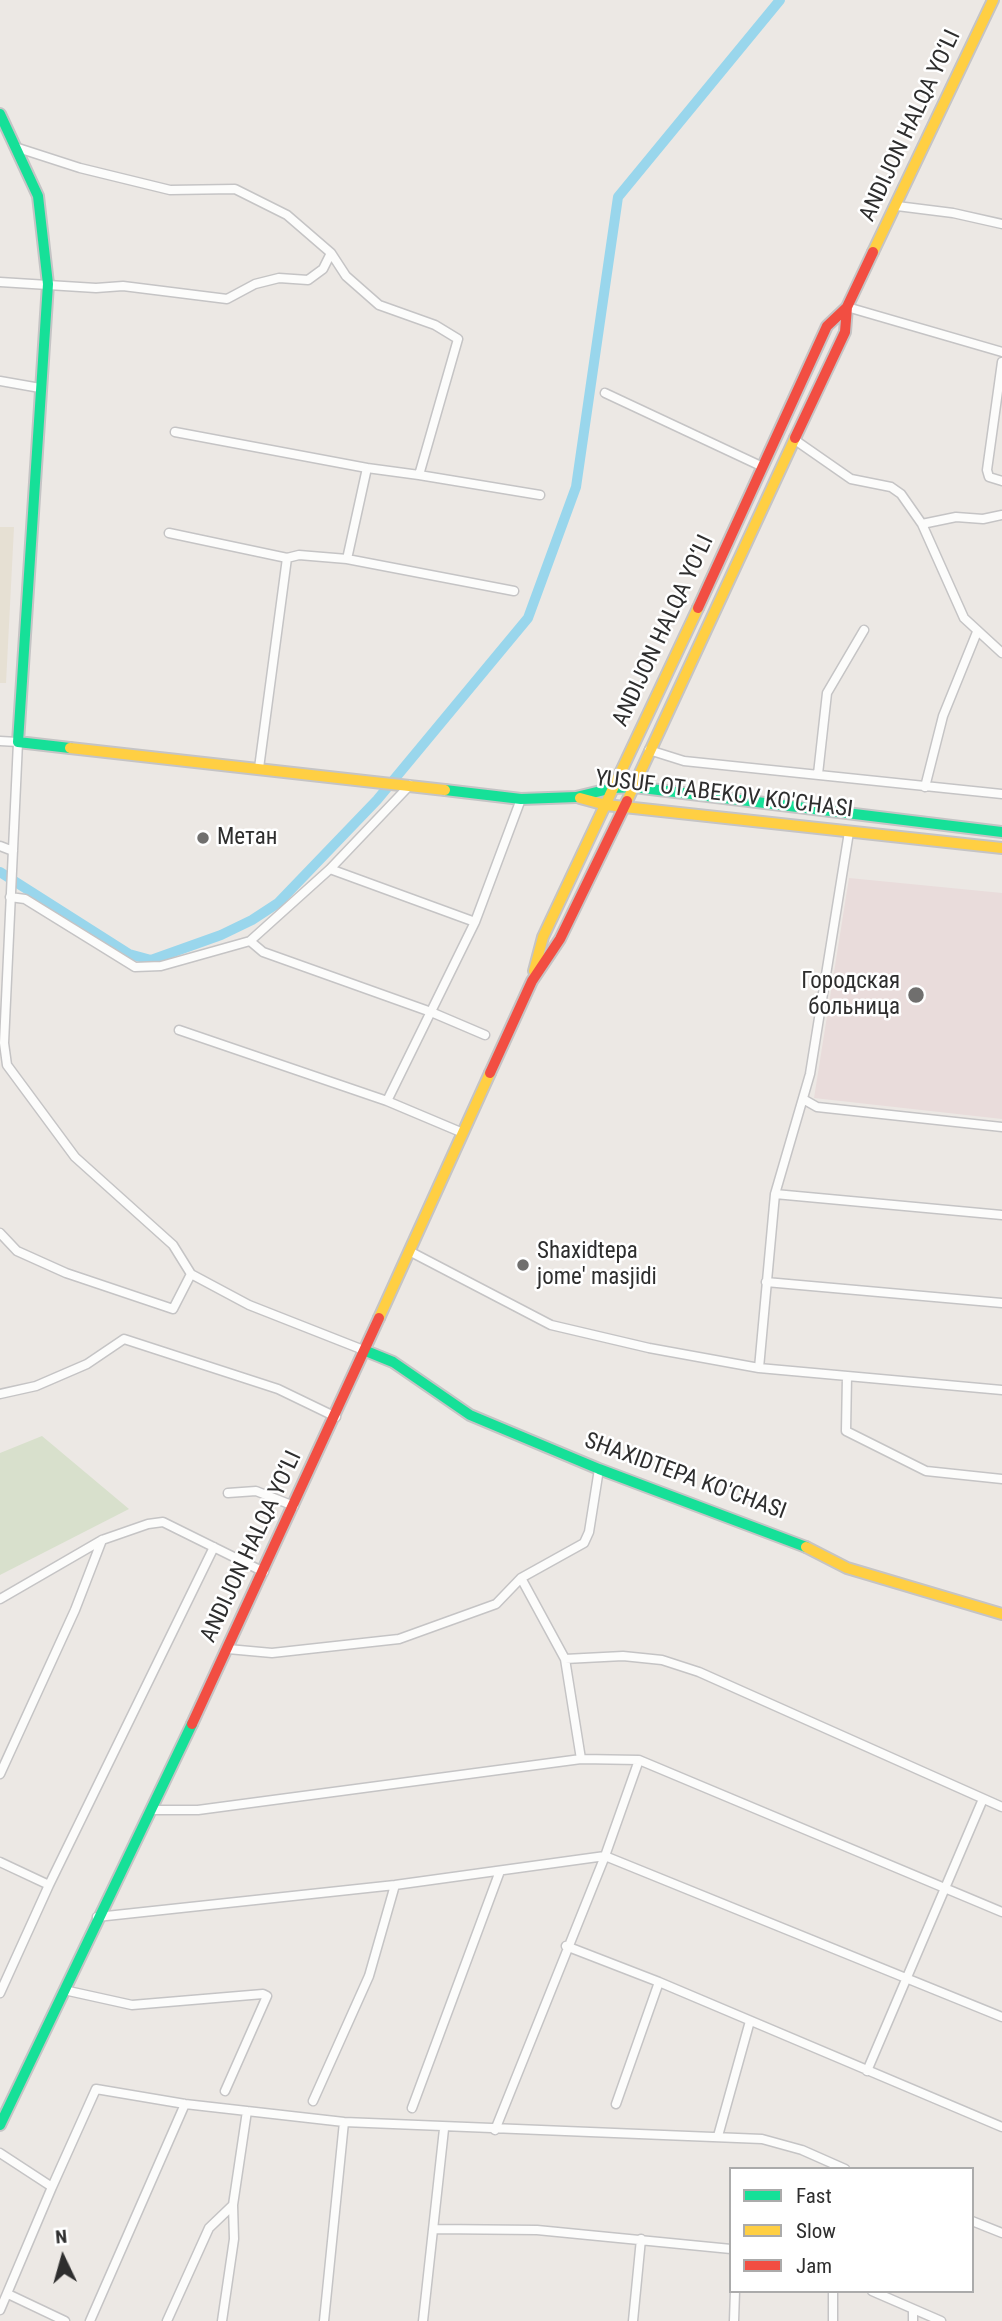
<!DOCTYPE html>
<meta charset="utf-8">
<style>
body{margin:0}
#map{position:relative;width:1002px;height:2321px;overflow:hidden;background:#ece8e4;font-family:"Roboto Condensed",sans-serif}
canvas{display:block}
.legend{position:absolute;left:729px;top:2167px;width:245px;height:126px;box-sizing:border-box;background:#fff;border:2px solid #ababab;margin:0;padding:9px 12px;list-style:none;font-size:21px;color:#2e2e2e}
.legend li{display:flex;align-items:center;gap:14px;height:35px}
.legend b{width:35px;border:2px solid #ababab}
.north{position:absolute;left:28px;top:2223px;width:70px;height:70px;-webkit-text-stroke:5px #fff;paint-order:stroke;rotate:355deg;font-size:19px;font-weight:700;line-height:28px;text-align:center;color:#2e2e2e}
.north::after{content:'';display:block;margin:auto;width:24px;height:32px;background:#2e2e2e;clip-path:polygon(50% 0,100% 100%,50% 72%,0 100%)}
</style>
<div id="map">
<canvas width="1002" height="2321"></canvas>
<ul class="legend">
<li><b style="height:9px;background:#16e098"></b>Fast</li>
<li><b style="height:9px;background:#ffcf43"></b>Slow</li>
<li><b style="height:9px;background:#f24e42"></b>Jam</li>
</ul>
<div class="north">N</div>
</div>
<script>
const g = document.querySelector('canvas').getContext('2d');
g.lineJoin = 'round';
function paint(path, color) {
  g.fillStyle = color;
  g.fill(path, 'evenodd');
}
function poly(rows) {
  const path = new Path2D();
  for (const r of rows) {
    path.moveTo(r[0], r[1]);
    for (let i = 2; i < r.length; i += 2) path.lineTo(r[i], r[i + 1]);
  }
  return path;
}
function strokePath(path, color, width, dash) {
  g.strokeStyle = color;
  g.lineWidth = width;
  g.lineCap = dash ? 'butt' : 'round';
  g.setLineDash(dash || []);
  g.stroke(path);
}
function write(font, color, halo, rows, align = 'center') {
  g.font = font + ' "Roboto Condensed",sans-serif';
  g.lineWidth = 5;
  g.setLineDash([]);
  g.textBaseline = 'middle';
  g.strokeStyle = halo;
  g.fillStyle = color;
  for (const [text, x, y, turn = 0] of rows) {
    g.save();
    g.translate(x, y);
    g.rotate((+turn || 0) * Math.PI / 180);
    g.textAlign = isNaN(turn) ? turn : align;
    if (halo) g.strokeText(text, 0, 0);
    g.fillText(text, 0, 0);
    g.restore();
  }
}
const education = poly([
 [0,527,14,527,6,683,0,683]
]);
const medical = poly([
 [849,878,1002,893,1002,1119,814,1098]
]);
const cemetery = poly([
 [42,1436,129,1509,0,1575,0,1453]
]);
const canal = poly([
 [0,872,129,954,151,960,221,935,252,920,278,903,377,800,528,618,576,487,618,197,780,0]
]);
const street = poly([
 [15,147,80,168,170,190,235,189,287,215,331,253,346,276,379,305,435,325,458,339,419,475,367,468,347,559,299,555,287,558,259,768],
 [897,206,953,213,1002,224],
 [0,282,96,288,123,286,227,299,255,284,279,278,308,280,323,269,331,253],
 [847,307,1002,352],
 [1002,362,987,470,989,477,1002,481],
 [0,381,40,388],
 [605,393,763,467],
 [175,432,367,468],
 [795,440,851,479,891,487,901,494,922,524,964,618,1002,653],
 [419,475,540,495],
 [922,524,956,517,983,519,1002,515],
 [169,533,287,558],
 [347,559,514,591],
 [0,741,18,742,4,1043,7,1065,75,1157,173,1245,191,1274,249,1305,366,1351],
 [649,750,684,761,1002,794],
 [818,774,827,693,864,630],
 [925,787,943,716,977,632],
 [0,846,13,851],
 [330,869,475,922],
 [10,897,25,899,135,967,161,966,250,941,330,869,410,785],
 [250,941,263,952,431,1012,485,1035],
 [179,1030,387,1101],
 [803,1099,817,1107,1002,1127],
 [463,1133,387,1101,475,922,521,799],
 [775,1194,1002,1215],
 [0,1233,17,1251,66,1273,173,1309,191,1274],
 [411,1252,551,1325,649,1348,759,1368,1002,1390],
 [766,1282,1002,1303],
 [759,1368,775,1194,810,1074,849,832],
 [847,1376,846,1431,926,1471,1002,1479],
 [0,1394,36,1386,87,1364,124,1339,278,1389,336,1417],
 [228,1493,256,1491,294,1506],
 [521,1578,565,1659],
 [0,1599,102,1540,148,1524,163,1522,264,1572],
 [228,1649,272,1653,399,1639,496,1604,521,1578,584,1543,589,1532,599,1469],
 [581,1759,565,1659,623,1656,662,1660,699,1672,1002,1807],
 [0,1774,75,1610,102,1540],
 [152,1810,198,1810,581,1759,639,1760,1002,1912],
 [0,1862,49,1885],
 [97,1917,395,1885,605,1856,1002,2017],
 [566,1946,659,1982,1002,2127],
 [64,1990,132,2005,263,1994,267,1996,225,2091],
 [0,1993,49,1885,214,1547],
 [867,2071,983,1799],
 [313,2101,369,1976,395,1885],
 [616,2104,659,1982],
 [412,2108,500,1871],
 [495,2130,605,1856,639,1760],
 [718,2136,750,2021],
 [0,2153,52,2187,0,2310],
 [52,2187,96,2089,185,2104,344,2122,762,2139,802,2150,845,2169],
 [233,2205,247,2111],
 [972,2221,1002,2233],
 [434,2229,537,2230,731,2249],
 [872,2291,941,2321],
 [8,2294,65,2321],
 [913,2309,913,2321],
 [90,2321,185,2104],
 [167,2321,209,2228,233,2205,234,2239,222,2321],
 [324,2321,344,2122],
 [423,2321,444,2129],
 [633,2321,641,2239],
 [734,2321,735,2291],
 [833,2321,833,2291]
]);
const fast = poly([
 [0,114,38,196,48,284,18,742,70,748],
 [445,790,521,799,576,797],
 [576,797,613,788,634,787,1002,832],
 [366,1351,393,1362,470,1415,599,1469,806,1547],
 [0,2125,192,1724]
]);
const slow = poly([
 [873,252,993,0],
 [70,748,445,790],
 [580,798,606,805,1002,848],
 [627,801,795,438],
 [534,971,543,937,698,608],
 [379,1318,490,1073],
 [806,1547,847,1568,1002,1614]
]);
const jam = poly([
 [795,438,845,332,847,307],
 [698,608,827,326,847,307,873,252],
 [490,1073,532,981,560,939,627,801],
 [192,1724,379,1318]
]);
const markers = [
 [203,838,7,"#706f6e"],
 [916,995,9,"#706f6e"],
 [523,1265,7,"#706f6e"]
];
const streetNames = [
 ["ANDIJON HALQA YO‘LI",911,126,-65],
 ["ANDIJON HALQA YO‘LI",664,631,-65],
 ["YUSUF OTABEKOV KO'CHASI",724,795,7],
 ["SHAXIDTEPA KO'CHASI",685,1477,20],
 ["ANDIJON HALQA YO‘LI",252,1547,-65]
];
const poiNames = [
 ["Метан",217,838],
 ["Городская",900,982,"right"],
 ["больница",900,1008,"right"],
 ["Shaxidtepa",537,1252],
 ["jome' masjidi",537,1278]
];
paint(education, '#e6e0d3');
paint(medical, '#e9dcdb');
paint(cemetery, '#d8e0cc');
strokePath(canal, '#99d6ec', 10);
strokePath(street, '#c5c4c5', 11);
strokePath(fast, '#c5c4c5', 14);
strokePath(slow, '#c5c4c5', 14);
strokePath(jam, '#c5c4c5', 14);
strokePath(street, '#fcfcfb', 8);
strokePath(fast, '#16e098', 10);
strokePath(slow, '#ffcf43', 10);
strokePath(jam, '#f24e42', 10);
for (const [x, y, r, color] of markers) {
  const dot = new Path2D();
  dot.arc(x, y, r, 0, 2 * Math.PI);
  g.fillStyle = color;
  g.fill(dot);
  strokePath(dot, '#fff', 2.5);
}
write('23px', '#2e2e2e', '#fff', streetNames);
write('23px', '#2e2e2e', '#fff', poiNames, 'left');
</script>
